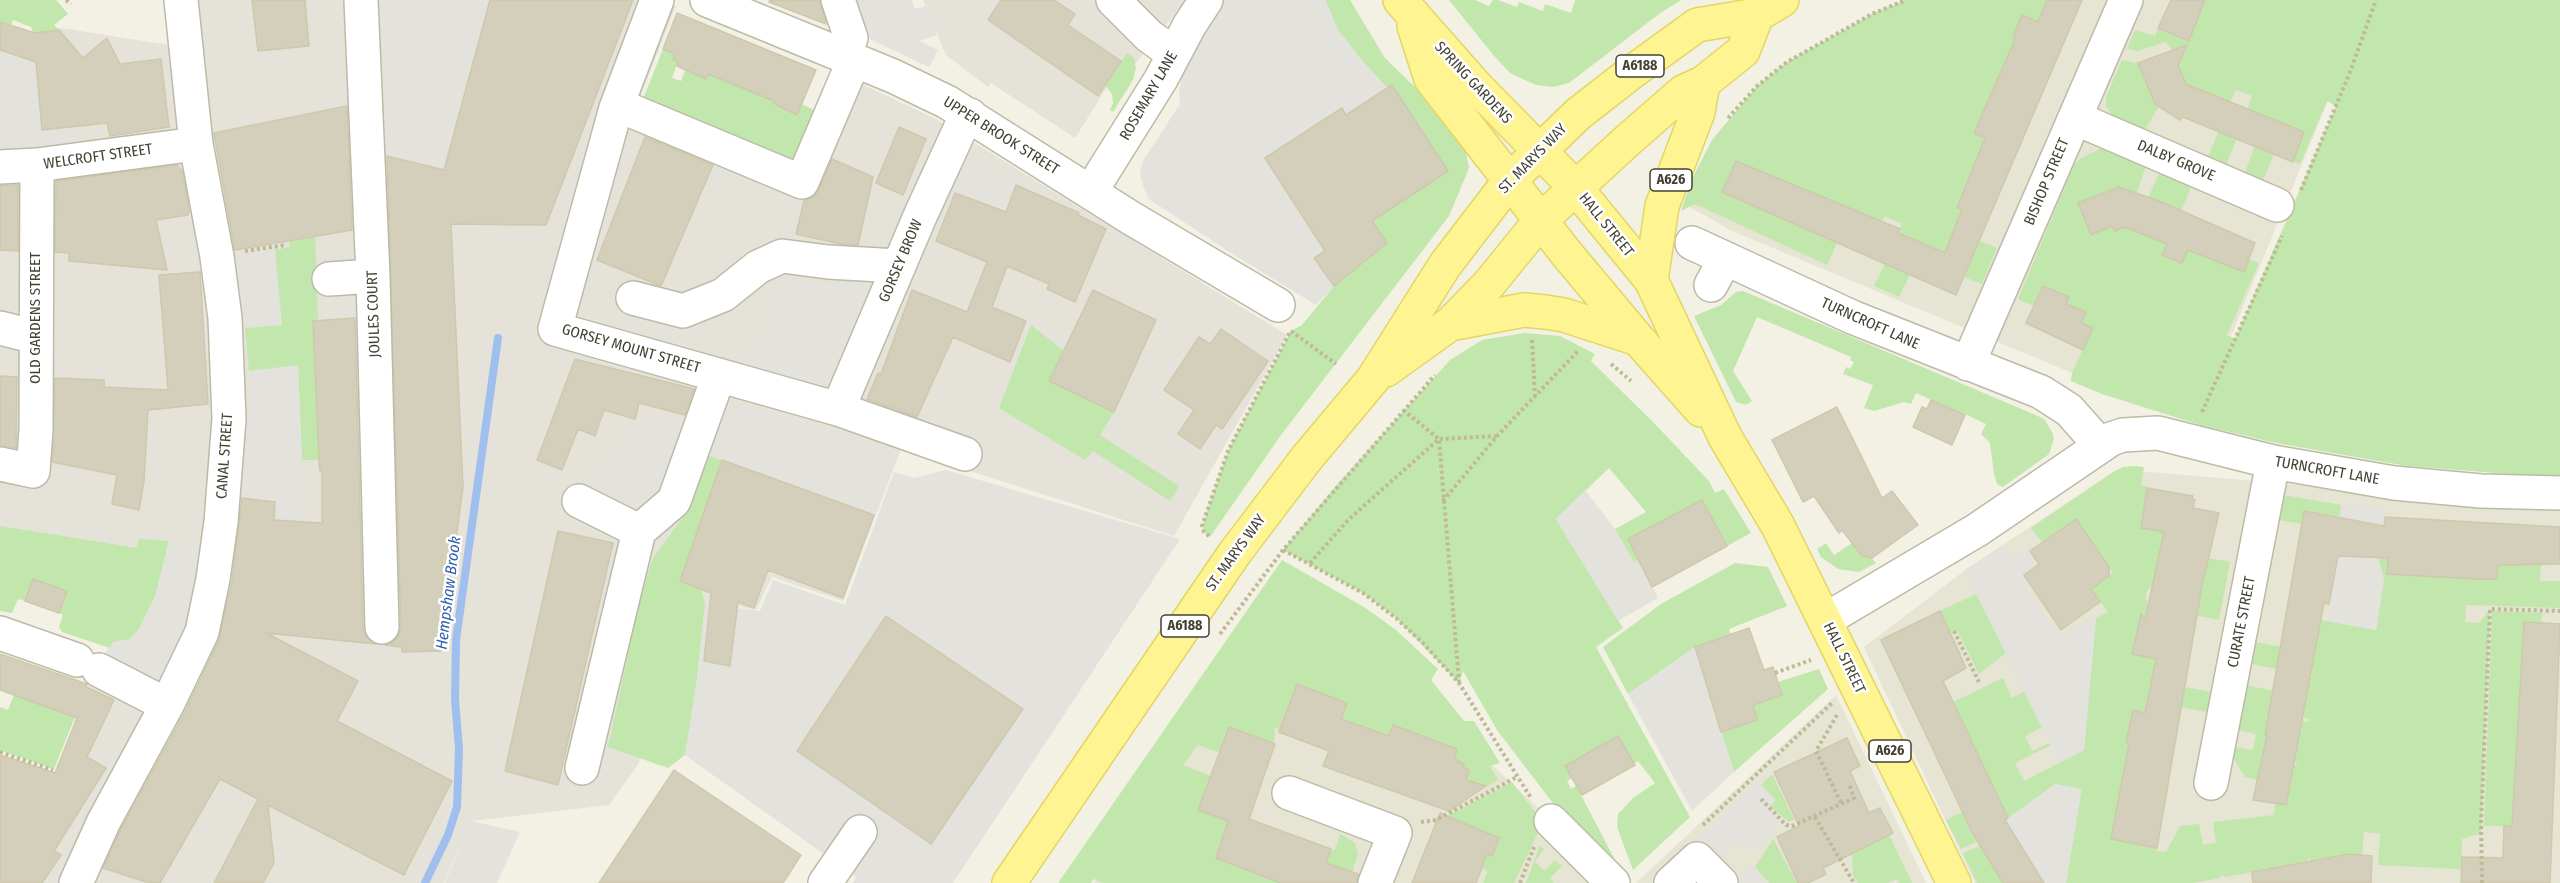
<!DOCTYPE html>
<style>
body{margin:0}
canvas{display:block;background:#f2f1e4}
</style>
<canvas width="2560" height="883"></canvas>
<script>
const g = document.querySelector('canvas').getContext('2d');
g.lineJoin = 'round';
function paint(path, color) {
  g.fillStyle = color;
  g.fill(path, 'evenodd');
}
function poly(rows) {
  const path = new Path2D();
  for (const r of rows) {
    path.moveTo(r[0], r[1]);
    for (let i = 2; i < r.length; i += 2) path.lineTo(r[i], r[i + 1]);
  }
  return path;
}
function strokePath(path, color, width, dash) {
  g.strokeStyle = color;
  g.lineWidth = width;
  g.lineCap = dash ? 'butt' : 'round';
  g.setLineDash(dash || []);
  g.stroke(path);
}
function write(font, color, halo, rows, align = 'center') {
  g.font = font + ' "Fira Sans Condensed",sans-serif';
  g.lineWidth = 5;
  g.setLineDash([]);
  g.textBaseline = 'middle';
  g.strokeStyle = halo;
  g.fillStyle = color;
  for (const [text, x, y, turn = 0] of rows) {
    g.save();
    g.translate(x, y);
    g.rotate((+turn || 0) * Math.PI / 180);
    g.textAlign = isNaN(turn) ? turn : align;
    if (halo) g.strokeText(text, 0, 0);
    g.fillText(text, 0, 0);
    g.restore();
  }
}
const residential = poly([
 [1997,0,2227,0,2328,101,2231,336,2113,280,2072,373,1730,230,1690,207,1736,146],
 [2117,469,2560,508,2560,883,1975,883,1864,647,1964,571],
 [1307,599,1462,737,1619,883,1094,883,1111,856],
 [1836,695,1926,883,1636,883]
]);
const industrial = poly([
 [183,0,659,0,676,6,636,107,805,189,851,79,934,118,1287,335,1174,536,901,449,843,601,772,577,756,610,720,602,637,766,609,805,471,821,444,883,0,883,0,755,56,773,89,683,157,560,0,529,0,156,46,154,31,30,61,28,169,45],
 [923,0,1186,0,1136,63,1122,63,1075,138,991,83,988,87,946,55]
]);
const green = poly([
 [0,0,56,0,68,14,54,25,59,30,34,33,31,27,13,20,11,25,0,22],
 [1325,0,1350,0,1385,58,1430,102,1464,142,1469,168,1449,216,1281,435,1210,537,1204,532,1202,526,1228,451,1291,331,1302,325,1334,286,1387,243,1372,221,1447,171,1392,85,1387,88,1359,57,1338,30],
 [1449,0,1475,0,1489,6,1493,0,1498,0,1517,7,1519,2,1543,11,1545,4,1571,13,1575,0,1681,0,1659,14,1569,83,1553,87,1536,85,1510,73,1495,57],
 [1906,0,2047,0,2041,15,2070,28,2068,35,2022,15,2013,35,2028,42,2020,62,2050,75,2047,82,2004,65,1998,111,2030,124,2026,132,1983,113,1974,133,1986,138,2005,179,1973,167,1958,207,1986,219,1954,230,1997,248,1982,284,1964,277,1973,256,1948,246,1945,253,1925,244,1899,297,1874,286,1885,264,1906,272,1919,242,1898,233,1902,224,1885,216,1880,225,1878,224,1865,255,1830,201,1817,234,1837,243,1827,265,1695,204,1681,211,1692,179,1712,140,1757,86,1787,62,1872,14],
 [1736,161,1778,178,1764,211,1722,192],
 [1784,180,1823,197,1809,230,1769,213],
 [2203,0,2560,0,2560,478,2407,466,2276,443,2197,424,2102,394,2071,381,2072,373,2092,328,2081,323,2086,312,2066,304,2069,297,2043,286,2034,306,2018,299,2074,165,2081,158,2102,148,2111,148,2147,163,2130,211,2120,187,2078,203,2092,234,2112,226,2115,231,2148,198,2161,169,2193,183,2162,255,2182,263,2201,219,2217,226,2205,256,2243,272,2248,259,2259,263,2227,335,2235,339,2336,106,2327,101,2300,164,2293,161,2304,132,2266,117,2245,116,2252,96,2236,90,2230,102,2188,89,2172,50,2166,42,2138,51,2127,49,2135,30,2155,36,2158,28,2188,40,2205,1],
 [663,49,675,54,673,59,678,62,672,78,681,81,687,66,693,73,706,79,712,66,774,101,773,104,781,107,787,97,814,110,809,123,800,175,643,99],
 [1127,53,1134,58,1136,68,1133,80,1113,112,1110,110,1113,103,1112,94,1105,85],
 [2122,60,2138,63,2155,104,2159,106,2143,133,2116,121,2106,106,2106,97],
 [2219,131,2237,138,2225,167,2207,159],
 [2255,146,2274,154,2262,183,2244,175],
 [315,236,318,321,313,321,319,460,302,460,298,366,249,371,245,328,281,325,275,250,290,247,289,241],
 [1743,291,2038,416,2045,420,2052,432,2054,439,2049,454,2003,487,1997,484,1994,474,1990,443,1981,434,1986,424,1965,414,1961,424,1955,411,1916,393,1911,404,1904,402,1874,411,1864,408,1873,385,1843,374,1846,367,1850,369,1854,362,1850,360,1851,357,1757,317,1733,371,1752,401,1746,405,1736,402,1694,316,1721,305,1736,292],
 [1031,325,1064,351,1049,381,1114,412,1100,435,1179,486,1170,501,1093,451,1085,460,999,408],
 [1524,333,1560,336,1595,354,1591,361,1654,423,1709,481,1715,493,1724,489,1751,533,1727,546,1702,501,1634,563,1615,529,1646,512,1609,468,1556,519,1623,628,1596,647,1690,817,1633,870,1617,827,1618,814,1633,798,1655,783,1638,761,1634,763,1618,736,1565,766,1572,778,1567,781,1571,789,1576,786,1581,795,1625,879,1621,882,1549,798,1497,730,1463,671,1459,683,1396,618,1363,593,1283,550,1335,487,1450,360,1482,340],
 [704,454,722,460,680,580,701,589,705,604,696,688,685,755,668,768,608,747,640,600,653,558,682,519],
 [2135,466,2144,467,2141,485,2148,487,2141,528,2187,536,2193,508,2196,509,2187,553,2173,550,2172,559,2159,557,2155,577,2165,579,2163,589,2151,587,2147,590,2145,598,2148,602,2198,612,2208,558,2230,562,2219,620,2193,615,2192,621,2164,616,2157,656,2151,657,2156,660,2148,700,2145,701,2148,703,2144,726,2130,723,2126,743,2174,753,2172,761,2140,755,2136,777,2123,775,2120,790,2133,792,2132,796,2127,796,2132,798,2124,841,2157,848,2156,851,2166,852,2180,826,2199,824,2203,845,2216,843,2213,822,2274,815,2275,804,2286,805,2294,766,2298,763,2294,761,2301,721,2308,722,2309,719,2302,717,2310,677,2314,677,2311,674,2321,620,2376,630,2384,581,2378,557,2388,558,2388,574,2420,576,2421,558,2431,559,2431,576,2461,578,2462,562,2473,562,2473,578,2485,579,2497,579,2498,563,2541,564,2540,581,2560,581,2560,608,2466,605,2465,622,2479,623,2490,609,2481,833,2462,839,2461,869,2378,865,2380,834,2364,832,2362,855,2352,854,2351,863,2344,862,2341,883,2337,883,2333,857,2311,860,2309,858,2307,861,2267,869,2265,867,2263,870,2225,877,2222,874,2220,878,2193,883,2066,883,2081,789,2055,784,2008,818,1953,702,2003,678,2012,698,2025,691,2042,727,2025,736,2032,751,2049,743,2051,745,2015,763,2024,781,2084,750,2096,618,2108,612,2091,589,2113,573,2076,519,2042,542,2031,528,2114,472,2123,467],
 [2283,495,2342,505,2339,517,2305,511,2302,524,2279,520],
 [0,526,137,548,139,539,169,541,155,597,138,630,130,639,113,642,110,648,62,632,59,627,63,615,59,613,66,591,33,579,25,601,18,599,12,613,0,611],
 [1826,543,1834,555,1852,543,1862,556,1872,558,1876,563,1859,572,1838,569,1821,557,1817,549],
 [1282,560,1364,607,1396,630,1438,669,1431,680,1464,721,1474,721,1500,763,1490,766,1498,780,1480,790,1481,785,1466,780,1469,769,1463,767,1464,764,1454,759,1457,749,1444,744,1440,755,1341,719,1346,703,1297,684,1280,729,1274,727,1275,736,1273,743,1229,728,1220,753,1198,745,1183,765,1211,776,1198,810,1230,822,1218,854,1220,860,1281,883,1102,883,1094,879,1091,883,1058,883],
 [1735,563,1768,567,1787,606,1729,629,1731,635,1695,647,1628,694,1603,647,1661,604],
 [1976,594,2006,653,1979,674,1957,630,1951,633,1961,654,1936,666,1934,624,1944,619,1940,611],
 [2492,611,2542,613,2541,623,2524,622,2514,826,2484,826],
 [2255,642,2282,647,2278,669,2251,664],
 [1819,669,1828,689,1734,772,1721,732,1757,720,1753,705,1782,696,1778,682],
 [2246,685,2274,691,2258,780,2245,777,2233,757,2235,747,2253,750,2256,734,2239,730],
 [2186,687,2211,692,2207,712,2181,707],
 [14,695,75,717,54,769,0,750,0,707,8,710],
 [1772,774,1794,819,1789,822,1770,806,1775,800,1761,785],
 [1512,782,1543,822,1514,883,1483,883,1488,871,1481,868,1474,837,1436,822],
 [1962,812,1976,842,1961,849,1946,820],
 [1340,834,1355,843,1358,854,1349,883,1335,883,1340,868,1326,863,1331,849,1335,850],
 [1889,835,1912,883,1899,883,1897,879,1888,883,1858,883,1853,875,1852,854],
 [1773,839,1797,883,1769,883,1755,867],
 [1540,845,1544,849,1535,862,1545,871,1555,860,1562,866,1550,878,1554,883,1526,883],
 [1980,846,2003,883,1977,883,1963,853]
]);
const parking = poly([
 [389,0,490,0,444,171,384,155,388,109],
 [844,0,912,0,915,9,927,6,937,35,919,41,938,50,929,67,870,39,863,19,849,14],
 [1221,0,1325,0,1338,30,1359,57,1387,88,1346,115,1341,108,1265,158,1325,251,1314,258,1334,286,1316,305,1231,253,1149,199,1143,186,1140,173,1143,161,1180,104,1179,92,1186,57],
 [0,50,36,62,42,130,74,127,76,145,0,151],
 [966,162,1016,185,1006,212,955,193],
 [275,250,282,325,245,328,232,256],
 [787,281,862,284,824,373,807,385,754,370],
 [298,365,302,460,301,522,274,520,274,502,241,498,249,408,249,371],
 [741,406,849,437,896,455,874,515,704,454,712,424],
 [652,412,687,421,662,494,628,508,594,485,609,449,624,453,631,431,646,436],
 [946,470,1180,539,953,883,853,883,856,877,685,755,696,688,705,604,760,611,773,580,845,605,894,472,914,478],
 [886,616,1023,709,931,844,797,751],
 [1585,490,1615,529,1634,562,1639,560,1658,598,1618,621,1556,519],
 [2342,502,2387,509,2378,557,2384,581,2376,630,2327,621,2345,518,2339,517],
 [169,541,207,548,189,629,163,686,105,658,113,642,130,639,138,630,155,597],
 [2031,544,2050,573,2027,589,2058,636,2096,618,2084,750,2059,763,1965,570,2001,546,2009,558],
 [1695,647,1734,772,1692,811,1628,694],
 [1757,781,1776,800,1767,809,1781,823,1752,852,1740,840,1722,858,1721,864,1733,880,1750,864,1766,883,1696,883,1674,860],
 [2055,784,2082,789,2066,883,2044,883,2005,821],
 [471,821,520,832,497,883,445,883]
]);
const stream = poly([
 [425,883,448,835,457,807,459,749,455,699,456,640,498,338]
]);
const building = poly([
 [252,0,305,0,309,46,258,51,252,0],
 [490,0,633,0,546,225,451,224,463,487,441,651,402,652,402,647,385,645,392,643,398,636,401,627,387,156,444,170,490,0],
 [770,0,820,0,826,24,769,2,770,0],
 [1001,0,1054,0,1075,14,1068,25,1121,61,1098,96,988,20,1001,0],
 [2047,0,2082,0,1956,295,1722,192,1736,161,1900,229,1898,233,1945,253,1962,209,1957,208,1985,138,1974,133,2016,37,2013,36,2022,15,2038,22,2047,0],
 [2171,0,2205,0,2189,41,2158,28,2171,0],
 [677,13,816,70,797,115,773,103,774,101,708,74,706,79,677,66,678,62,673,59,675,54,663,49,677,13],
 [0,22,35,33,59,30,83,58,107,38,120,64,161,59,169,127,110,136,107,123,42,130,36,62,0,50,0,22],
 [2187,45,2178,65,2186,84,2304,132,2293,162,2183,117,2180,120,2155,104,2138,63,2187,45],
 [1392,85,1448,171,1372,221,1387,243,1334,286,1314,258,1325,251,1265,158,1342,108,1346,115,1392,85],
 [347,106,352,230,235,250,214,133,347,106],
 [899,127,926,139,903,195,876,183,899,127],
 [645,137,713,165,661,286,597,260,645,137],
 [832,159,873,177,858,245,841,244,796,234,804,201,813,197,819,190,832,159],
 [177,165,182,171,189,210,188,215,156,220,167,270,69,261,69,253,55,252,56,181,177,165],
 [18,185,18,251,0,250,0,186,18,185],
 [1016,185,1079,213,1078,215,1106,229,1075,302,1047,289,1049,284,1007,266,992,307,1026,321,1010,362,953,337,917,417,867,399,878,373,881,374,912,290,967,312,987,262,936,241,955,193,1006,212,1016,185],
 [2119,187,2159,201,2255,243,2244,272,2188,250,2182,263,2162,255,2167,244,2125,227,2115,231,2112,226,2091,235,2078,203,2119,187],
 [200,272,208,404,148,410,144,481,139,510,112,504,117,475,52,462,55,378,104,380,104,387,168,390,159,275,200,272],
 [2043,286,2069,297,2066,304,2086,312,2081,323,2093,328,2083,350,2026,323,2043,286],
 [1093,290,1156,320,1114,412,1049,381,1093,290],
 [355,318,363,627,366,637,376,644,266,633,358,681,337,721,452,781,404,875,268,805,274,863,263,883,214,883,258,799,220,779,160,883,146,882,103,868,121,829,184,714,219,640,232,582,242,498,275,502,274,520,322,523,322,471,320,471,319,460,313,321,355,318],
 [1221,329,1268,361,1222,429,1216,425,1200,449,1178,434,1194,410,1164,390,1199,337,1210,344,1221,329],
 [575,359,694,389,685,415,639,403,635,419,604,410,595,436,578,429,562,470,537,460,575,359],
 [0,376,17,377,16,448,0,446,0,376],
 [1931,400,1965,415,1952,445,1913,427,1922,407,1927,409,1931,400],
 [1837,407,1882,498,1892,491,1918,525,1872,558,1862,556,1842,530,1839,533,1814,496,1803,502,1772,440,1837,407],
 [722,460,874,515,843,598,768,570,754,608,738,602,730,666,704,661,711,593,680,581,722,460],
 [2147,488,2193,496,2192,499,2195,500,2193,508,2219,513,2202,586,2157,848,2111,839,2129,744,2126,743,2133,710,2145,713,2156,659,2132,654,2141,614,2145,620,2164,532,2141,528,2147,488],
 [1702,500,1727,546,1652,587,1628,539,1702,500],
 [2304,511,2384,526,2385,517,2560,527,2560,564,2498,565,2497,579,2476,579,2387,574,2388,558,2338,556,2329,604,2324,603,2286,805,2253,800,2267,735,2265,735,2304,511],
 [2076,519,2109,567,2109,576,2091,589,2100,602,2061,630,2024,575,2039,564,2030,551,2076,519],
 [558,531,613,543,558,785,505,771,558,531],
 [33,579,67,591,59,613,25,601,33,579],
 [1940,611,1966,668,1943,681,2008,818,2005,820,2044,883,2003,883,1973,834,1881,640,1940,611],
 [886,616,1023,709,931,844,797,751,886,616],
 [2524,622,2560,624,2550,883,2461,883,2462,857,2503,858,2504,826,2512,826,2524,622],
 [1749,628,1764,670,1773,667,1782,695,1753,705,1757,720,1721,732,1695,647,1749,628],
 [0,654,87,684,86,687,114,700,87,757,106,768,54,851,61,855,42,883,0,883,0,755,55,773,77,718,0,690,0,654],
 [1297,684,1347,703,1341,719,1389,736,1393,725,1457,749,1454,759,1464,764,1463,767,1469,770,1466,780,1486,786,1449,811,1323,766,1329,751,1279,732,1297,684],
 [1229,727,1275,744,1249,819,1331,849,1326,863,1358,874,1357,883,1281,883,1216,858,1228,821,1198,810,1229,727],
 [1618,736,1635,765,1582,795,1565,766,1618,736],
 [1847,738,1860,766,1850,771,1869,813,1880,808,1893,833,1823,868,1826,874,1808,883,1798,883,1777,837,1799,826,1774,772,1847,738],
 [674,770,801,855,783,883,599,883,674,770],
 [1440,813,1499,838,1492,856,1487,854,1476,883,1412,883,1440,813],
 [2349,854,2372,856,2371,883,2253,883,2252,872,2349,854]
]);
const path = poly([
 [66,0,71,4],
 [1728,118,1757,86,1787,62,1872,14,1906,0],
 [2301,190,2350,72,2376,0],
 [245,251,286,245],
 [1291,331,1336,364],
 [1532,340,1535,395],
 [1611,364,1631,381],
 [1403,410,1439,439,1459,682],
 [2202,412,2282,236],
 [1443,501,1497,436,1578,351],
 [1209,536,1204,532,1202,526,1228,451,1290,332],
 [1283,550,1363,593,1396,618,1423,643,1459,683,1531,798],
 [1310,563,1348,520,1439,439,1497,436],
 [1954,631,1979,682],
 [1220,634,1283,550,1435,375],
 [1775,673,1811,660],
 [1837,715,1816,751,1842,805],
 [0,752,53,770],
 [1761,799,1786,825,1792,826,1854,798,1849,784],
 [1815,817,1854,883],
 [1421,822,1436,820,1517,777],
 [1703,825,1832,703],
 [1520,883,1534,847],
 [2482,883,2481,823,2490,609,2560,611]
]);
const minor = poly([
 [361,0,373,276,382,627],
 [657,0,616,108,555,329,838,409,965,454],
 [707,0,893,76,947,102,1131,218,1278,305],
 [838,0,851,38,844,56],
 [1113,0,1149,36,1174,54],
 [616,108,632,111,802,182,854,60],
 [2075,118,2277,205],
 [0,167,37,165,196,144],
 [1091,191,1161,79,1189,26,1206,0],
 [1692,243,1852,317,2041,392,2069,410,2101,446],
 [329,279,373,276],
 [1711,285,1725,259],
 [633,298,683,311,723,295,758,267,782,256,828,262,898,266],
 [0,328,36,337],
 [1968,364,2126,0],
 [838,409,921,214,960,129,970,115],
 [0,464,33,471,36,430,37,165],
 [579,501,639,531],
 [1825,620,1977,530,2111,439,2123,435,2158,433,2273,462,2394,483,2481,491,2560,493],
 [0,633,77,660],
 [99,670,167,705],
 [582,768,639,531,674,501,719,375],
 [2211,783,2273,462],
 [1289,793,1395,833,1375,883],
 [1551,821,1613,883],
 [76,883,104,821,167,705,202,632,213,579,221,522,229,419,225,318,217,257,196,144,181,0],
 [825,883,860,832],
 [1671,883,1697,859,1721,883]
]);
const major = poly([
 [1400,0,1474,84,1575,187,1651,280,1725,437,1778,526,1954,883],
 [1414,26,1431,79,1566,253,1638,339,1701,410],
 [1651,280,1662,206,1698,112,1703,83],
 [1450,324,1524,310,1545,312,1564,315,1638,339],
 [1386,370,1450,324,1489,284,1541,220,1628,140,1683,92,1703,83,1743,51,1757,15],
 [1009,883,1234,554,1306,459,1373,379,1445,265,1511,179,1578,114,1628,75,1697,25,1757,15,1782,0]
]);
const shields = [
 [1640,66,48],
 [1671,180,42],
 [1185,626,48],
 [1890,751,42]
];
const shieldNames = [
 ["A6188",1640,66],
 ["A626",1671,180],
 ["A6188",1185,626],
 ["A626",1890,751]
];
const streetNames = [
 ["SPRING GARDENS",1473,83,47],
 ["ROSEMARY LANE",1149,96,-60],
 ["UPPER BROOK STREET",1001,136,32],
 ["WELCROFT STREET",98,157,-8],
 ["ST. MARYS WAY",1533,159,-46],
 ["DALBY GROVE",2176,161,23],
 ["BISHOP STREET",2047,182,-67],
 ["HALL STREET",1606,225,51],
 ["GORSEY BROW",901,261,-67],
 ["JOULES COURT",374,314,-92],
 ["OLD GARDENS STREET",36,318,-90],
 ["TURNCROFT LANE",1870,324,24],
 ["GORSEY MOUNT STREET",631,349,16],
 ["CANAL STREET",225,456,-86],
 ["TURNCROFT LANE",2327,471,10],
 ["ST. MARYS WAY",1236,553,-54],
 ["CURATE STREET",2242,622,-79],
 ["HALL STREET",1844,658,64]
];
const waterNames = [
 ["Hempshaw Brook",449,593,-83]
];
paint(residential, '#e6e4d2');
paint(industrial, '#e4e2d9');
paint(green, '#c1e7ad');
paint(parking, '#e3e2dd');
strokePath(stream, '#a0bfef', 8);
paint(building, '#d4cfba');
strokePath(building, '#cec8ad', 1.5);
strokePath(minor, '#bdbaa7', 36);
strokePath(major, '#e3d662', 36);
strokePath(path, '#bfb998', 4, [3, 3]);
strokePath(minor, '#fff', 33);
strokePath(major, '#fef592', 33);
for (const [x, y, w] of shields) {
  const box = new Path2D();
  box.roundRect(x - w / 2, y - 11, w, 22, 4.5);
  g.fillStyle = '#fff';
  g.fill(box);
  strokePath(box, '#444134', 1.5);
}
write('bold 14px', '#444134', null, shieldNames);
write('15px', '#444134', '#fff', streetNames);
write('italic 16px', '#2e5faf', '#fff', waterNames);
</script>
